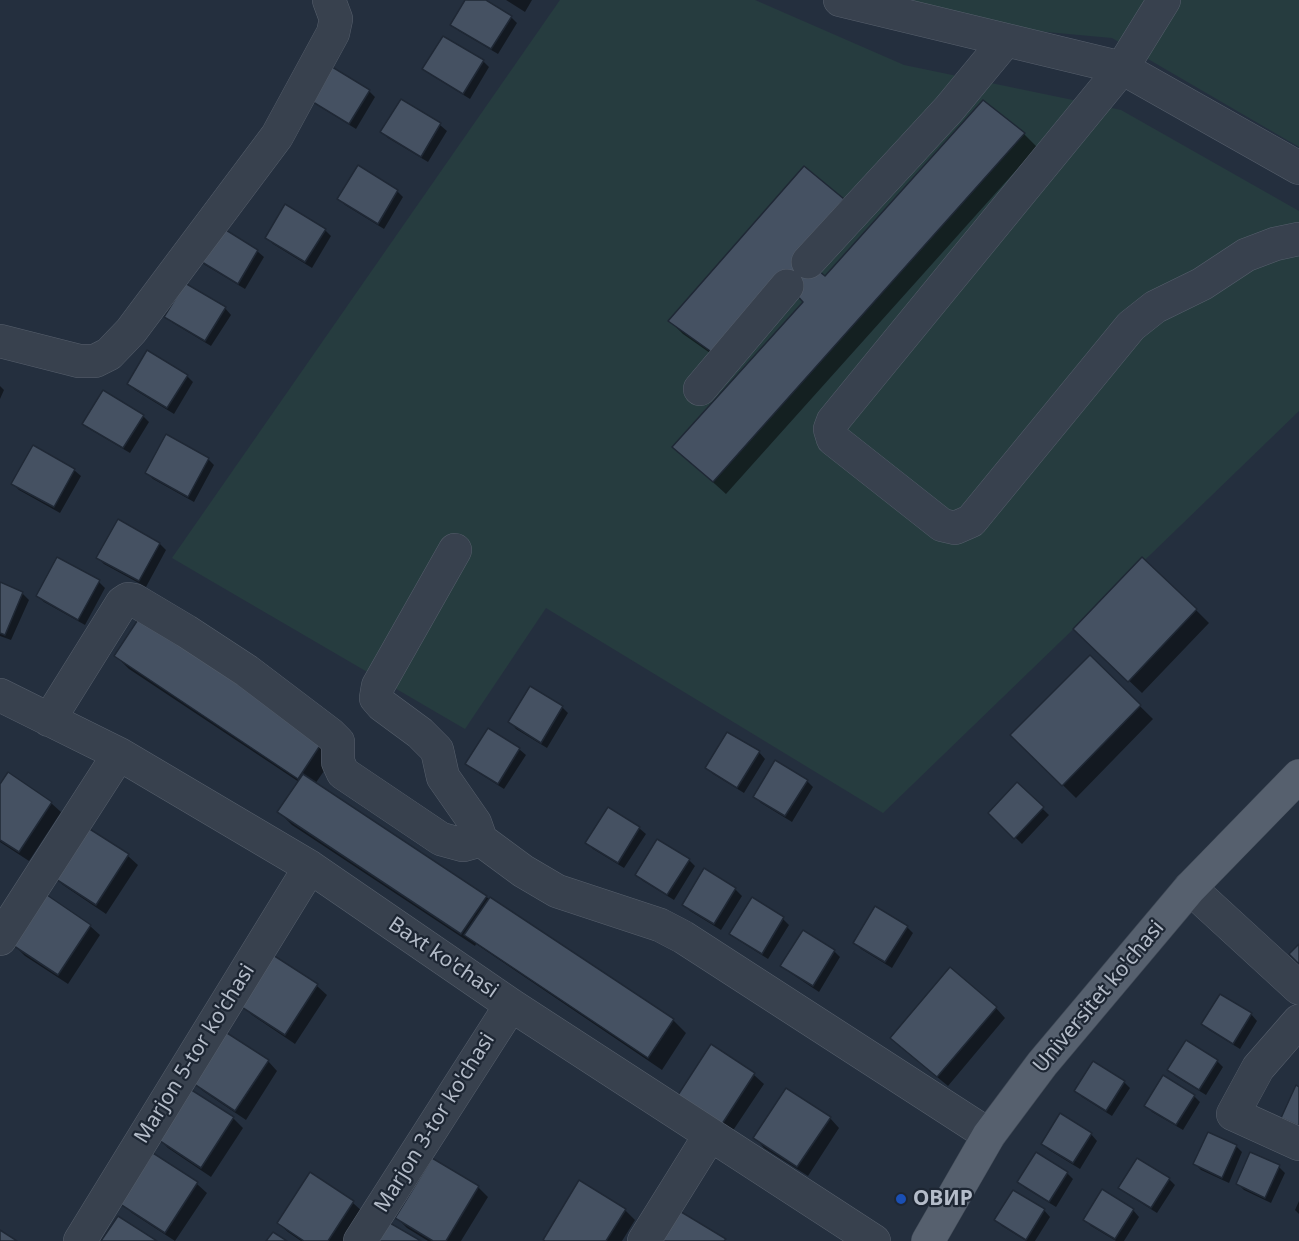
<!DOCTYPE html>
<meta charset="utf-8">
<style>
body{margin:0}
canvas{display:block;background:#242f3e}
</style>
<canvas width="1299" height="1241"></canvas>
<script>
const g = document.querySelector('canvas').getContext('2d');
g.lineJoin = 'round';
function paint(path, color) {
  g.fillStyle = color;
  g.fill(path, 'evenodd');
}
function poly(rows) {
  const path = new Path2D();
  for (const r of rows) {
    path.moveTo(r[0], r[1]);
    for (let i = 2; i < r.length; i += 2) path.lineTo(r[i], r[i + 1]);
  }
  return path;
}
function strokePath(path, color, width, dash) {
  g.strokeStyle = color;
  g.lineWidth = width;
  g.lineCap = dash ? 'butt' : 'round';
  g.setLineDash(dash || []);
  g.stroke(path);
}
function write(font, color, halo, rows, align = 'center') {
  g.font = font + ' "Noto Sans",sans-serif';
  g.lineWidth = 4.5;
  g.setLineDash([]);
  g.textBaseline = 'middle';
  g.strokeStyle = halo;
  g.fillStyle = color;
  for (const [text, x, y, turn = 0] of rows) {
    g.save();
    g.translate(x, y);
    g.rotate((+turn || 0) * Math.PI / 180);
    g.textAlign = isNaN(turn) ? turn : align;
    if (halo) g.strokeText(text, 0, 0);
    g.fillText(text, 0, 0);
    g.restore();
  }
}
const green = poly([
 [560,0,755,0,904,65,1121,110,1299,211,1299,411,883,813,546,608,465,729,172,558],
 [899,0,1299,0,1299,147,1112,38,949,23]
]);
const shadow = poly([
 [467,0,483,0,511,17,517,23,498,54,459,31,452,25],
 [506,0,532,0,525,12],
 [483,61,489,67,470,99,431,75,424,69],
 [369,91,375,97,356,129,317,105,310,99],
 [401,101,440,125,447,131,428,162,388,138,382,132],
 [1024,134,1037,147,726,494,674,447,805,302,792,289,727,365,683,334,670,321,811,266,825,278],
 [397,191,403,197,384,229,345,205,339,199],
 [325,230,331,236,312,268,273,244,267,238],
 [257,251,264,257,245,289,205,265,199,259],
 [225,308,231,315,211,346,173,323,166,316],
 [187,376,193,382,174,414,135,390,129,384],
 [0,386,4,390,0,399],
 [143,416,149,422,130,453,91,430,84,424],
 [208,459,214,465,194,502,153,479,147,473],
 [74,470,81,476,60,513,19,490,13,484],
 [118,521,160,544,166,550,146,587,104,564,98,558],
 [99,582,105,588,85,625,44,602,37,596],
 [0,584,22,593,29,600,11,640,0,636],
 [1196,610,1209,623,1142,693,1088,642],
 [140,621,335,755,315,784,673,1020,686,1033,662,1070,476,944,475,946,292,825,279,812,299,782,129,669,116,656],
 [1090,657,1153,719,1076,798,1012,735],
 [562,707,568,713,547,748,516,729,510,722],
 [519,749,526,755,504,789,474,770,467,764],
 [759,752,765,759,744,793,713,774,707,768],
 [807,781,813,787,792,822,761,803,755,797],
 [1017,784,1049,815,1022,844,990,813],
 [0,787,51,803,61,812,29,861,0,842],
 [85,828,128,856,138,865,106,914,63,885,53,876],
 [639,828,646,834,624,868,593,849,587,843],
 [689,860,695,866,674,900,643,881,637,875],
 [704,870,735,889,742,896,721,930,690,911,684,904],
 [783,919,789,925,768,959,738,940,731,934],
 [90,926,100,935,68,984,25,956,15,946],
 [907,927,913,933,892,968,861,949,855,942],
 [834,951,840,957,819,992,789,972,782,966],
 [317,986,327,995,295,1044,252,1015,242,1006],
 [996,1008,1005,1018,948,1086,902,1048],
 [1251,1014,1257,1021,1240,1049,1209,1030,1203,1024],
 [712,1046,754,1075,764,1084,732,1132,690,1104],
 [268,1061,277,1071,246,1120,203,1091,193,1082],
 [1217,1061,1223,1067,1206,1095,1175,1076,1169,1070],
 [1124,1082,1130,1088,1112,1116,1082,1097,1075,1091],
 [190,1091,234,1119,243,1128,211,1177,168,1148,159,1139],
 [1194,1096,1200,1102,1183,1130,1152,1112,1146,1105],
 [830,1118,839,1128,808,1176,764,1148,755,1138],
 [1091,1134,1097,1141,1080,1169,1049,1150,1043,1144],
 [1236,1146,1242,1152,1229,1183,1201,1170,1195,1164],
 [1279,1167,1285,1173,1271,1203,1244,1190,1238,1184],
 [1067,1173,1073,1179,1056,1207,1025,1188,1019,1182],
 [310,1174,353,1203,363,1212,344,1241,301,1241,288,1232,278,1223],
 [1169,1179,1175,1185,1157,1213,1127,1194,1120,1188],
 [197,1184,207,1193,175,1241,132,1213,122,1204],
 [478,1187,488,1197,461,1241,428,1241,407,1228,397,1218],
 [1299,1201,1299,1214,1295,1210],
 [625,1210,635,1220,622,1241,546,1241],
 [1044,1210,1050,1217,1035,1241,1026,1241,1002,1226,996,1220],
 [1133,1210,1139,1217,1124,1241,1116,1241,1091,1226,1085,1220]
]);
const building = poly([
 [465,0,486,0,512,16,491,49,450,25,465,0],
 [443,36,484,60,463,94,422,69,443,36],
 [329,65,370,90,349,124,308,99,329,65],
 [401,99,441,123,421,157,380,132,401,99],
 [983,100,1025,133,713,482,672,447,803,302,779,276,713,353,668,321,804,166,844,199,798,254,825,276,983,100],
 [358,165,398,190,378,224,337,199,358,165],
 [285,204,326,229,305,262,265,238,285,204],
 [218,225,258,250,238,284,197,259,218,225],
 [185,283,226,307,205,341,164,317,185,283],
 [147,350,188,375,167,408,127,384,147,350],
 [103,390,144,415,123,448,82,424,103,390],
 [166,434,209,458,188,497,145,473,166,434],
 [33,445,75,469,54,507,11,484,33,445],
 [118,519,160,543,139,581,96,558,118,519],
 [57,557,100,580,78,620,36,596,57,557],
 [1142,557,1197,609,1128,682,1073,629,1142,557],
 [0,582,23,592,5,635,0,633,0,582],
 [139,618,323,741,298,779,114,656,139,618],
 [1090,655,1141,705,1062,786,1010,735,1090,655],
 [530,686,563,706,541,743,508,722,530,686],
 [488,728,520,748,498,784,465,764,488,728],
 [727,732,760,751,737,788,705,768,727,732],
 [775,760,808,780,785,816,753,797,775,760],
 [8,772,52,802,19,852,0,840,0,784,8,772],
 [303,774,487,896,461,934,277,812,303,774],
 [1017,782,1044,807,1014,839,988,813,1017,782],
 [608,807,640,827,618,863,585,843,608,807],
 [85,826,129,854,96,905,51,876,85,826],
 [657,839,690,859,667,895,635,875,657,839],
 [704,868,736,888,714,924,682,905,704,868],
 [47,895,91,925,58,975,14,946,47,895],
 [490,897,674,1019,648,1058,464,935,490,897],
 [752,897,784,917,762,954,729,934,752,897],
 [875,906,908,926,885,962,853,943,875,906],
 [803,930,835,950,813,986,780,966,803,930],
 [1299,944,1299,964,1289,954,1299,944],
 [273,955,318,984,285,1035,240,1006,273,955],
 [950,967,997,1007,937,1077,890,1038,950,967],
 [1220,994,1252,1013,1233,1044,1201,1024,1220,994],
 [224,1031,269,1060,235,1111,191,1082,224,1031],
 [1186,1040,1218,1060,1199,1090,1167,1070,1186,1040],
 [711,1044,755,1073,722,1124,678,1095,711,1044],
 [1093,1061,1125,1081,1106,1111,1074,1091,1093,1061],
 [1163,1075,1195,1095,1176,1125,1144,1106,1163,1075],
 [1296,1085,1299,1087,1299,1126,1281,1118,1296,1085],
 [786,1088,831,1117,797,1167,753,1138,786,1088],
 [190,1089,234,1117,201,1168,157,1139,190,1089],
 [1060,1113,1092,1133,1073,1163,1041,1144,1060,1113],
 [1208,1132,1237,1145,1222,1178,1193,1164,1208,1132],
 [1036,1152,1068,1172,1049,1202,1017,1182,1036,1152],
 [1250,1152,1280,1165,1265,1198,1236,1184,1250,1152],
 [153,1153,198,1182,165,1233,120,1204,153,1153],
 [432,1158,479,1186,446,1241,433,1241,395,1218,432,1158],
 [1137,1158,1170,1178,1151,1208,1118,1188,1137,1158],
 [310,1172,354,1201,328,1241,304,1241,277,1223,310,1172],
 [579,1180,626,1209,606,1241,545,1241,543,1240,579,1180],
 [1102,1189,1134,1209,1115,1239,1083,1220,1102,1189],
 [1013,1190,1045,1209,1026,1240,994,1220,1013,1190],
 [678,1210,726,1239,724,1241,660,1241,678,1210],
 [118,1216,157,1241,101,1241,118,1216],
 [390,1223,421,1241,379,1241,390,1223],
 [0,1230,17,1241,0,1241,0,1230],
 [273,1232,287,1241,266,1241,273,1232]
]);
const minor = poly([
 [840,0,1122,68,1299,168],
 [1164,0,1122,68,833,421,830,429,833,439,942,525,955,528,971,521,1131,326,1155,307,1202,284,1246,255,1275,244,1299,239],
 [808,262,949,109,1006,40],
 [0,341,79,361,95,361,109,354,131,331,277,136,333,33,336,19,329,0],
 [700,389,787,286],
 [455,550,378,686,376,698,382,705,420,733,437,750,443,777,475,823,481,840],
 [0,695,119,754,310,867,511,1005,874,1241],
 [49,720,122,603,128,599,134,600,186,631,247,671,330,734,338,742,338,762,343,773,441,839,463,845,481,840,523,871,557,891,660,925,683,937,989,1135],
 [1190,888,1299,988],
 [0,939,119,754],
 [1299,1021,1258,1068,1233,1114,1299,1144],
 [80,1241,310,867],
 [360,1241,511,1005],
 [644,1241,710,1135]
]);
const major = poly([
 [928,1241,989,1135,1042,1064,1190,888,1299,776]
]);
const markers = [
 [901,1199,6,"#1a4fb4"]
];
const streetNames = [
 ["Baxt ko'chasi",443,958,34],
 ["Universitet ko'chasi",1099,997,-50],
 ["Marjon 5-tor ko'chasi",195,1054,-58],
 ["Marjon 3-tor ko'chasi",435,1123,-58]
];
const poiNames = [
 ["ОВИР",913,1199]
];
paint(green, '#263c3f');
paint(shadow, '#0007');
paint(building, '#455162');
strokePath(building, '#1f2835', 1.5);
strokePath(minor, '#565f6c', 34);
strokePath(major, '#414a57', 34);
strokePath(minor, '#38414e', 33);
strokePath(major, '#56606e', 33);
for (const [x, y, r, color] of markers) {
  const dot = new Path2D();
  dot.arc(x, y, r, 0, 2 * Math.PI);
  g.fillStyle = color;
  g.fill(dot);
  strokePath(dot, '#1d2633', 2);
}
write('21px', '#b4bcc9', '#1d2633', streetNames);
write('bold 21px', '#b4bcc9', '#1d2633', poiNames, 'left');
</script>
